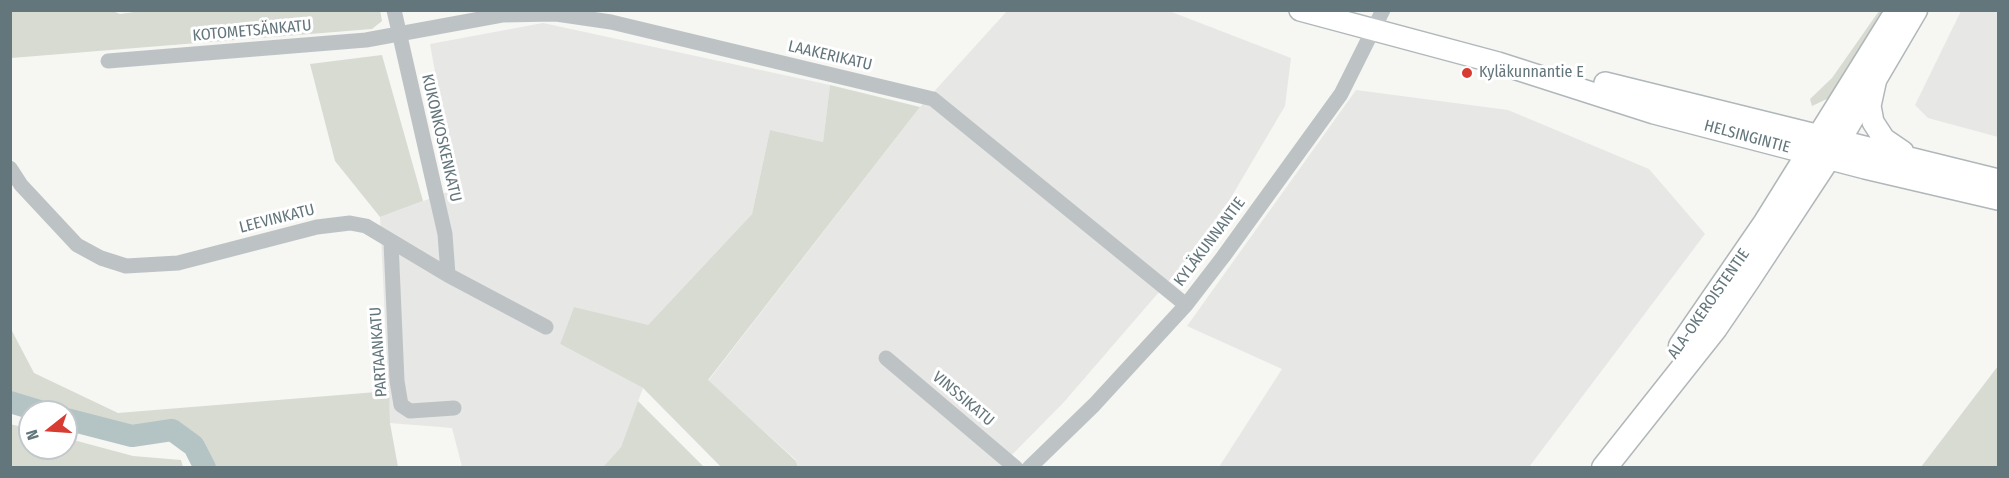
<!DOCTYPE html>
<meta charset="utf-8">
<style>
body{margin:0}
#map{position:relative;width:2009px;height:478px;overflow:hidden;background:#f6f6f3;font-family:"Fira Sans Condensed",sans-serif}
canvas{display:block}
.frame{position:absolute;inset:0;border:12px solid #63767c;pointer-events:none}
.north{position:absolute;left:18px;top:400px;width:60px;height:60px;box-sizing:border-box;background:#fff;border:2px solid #c1c8cb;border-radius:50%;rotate:253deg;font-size:16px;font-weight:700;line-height:24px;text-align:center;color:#63767c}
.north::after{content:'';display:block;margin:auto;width:21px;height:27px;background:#d73b32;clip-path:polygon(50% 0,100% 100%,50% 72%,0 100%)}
</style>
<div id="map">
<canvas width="2009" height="478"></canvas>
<div class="frame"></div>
<div class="north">N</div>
</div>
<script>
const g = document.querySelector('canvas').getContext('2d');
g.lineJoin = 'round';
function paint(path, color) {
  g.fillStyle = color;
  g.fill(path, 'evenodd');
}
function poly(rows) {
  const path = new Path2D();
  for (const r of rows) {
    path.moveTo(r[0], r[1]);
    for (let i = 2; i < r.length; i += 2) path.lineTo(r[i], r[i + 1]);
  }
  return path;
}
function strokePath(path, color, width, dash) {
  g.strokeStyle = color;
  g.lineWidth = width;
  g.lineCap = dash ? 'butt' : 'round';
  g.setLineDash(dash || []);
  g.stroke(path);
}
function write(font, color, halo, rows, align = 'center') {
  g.font = font + ' "Fira Sans Condensed",sans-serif';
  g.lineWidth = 6;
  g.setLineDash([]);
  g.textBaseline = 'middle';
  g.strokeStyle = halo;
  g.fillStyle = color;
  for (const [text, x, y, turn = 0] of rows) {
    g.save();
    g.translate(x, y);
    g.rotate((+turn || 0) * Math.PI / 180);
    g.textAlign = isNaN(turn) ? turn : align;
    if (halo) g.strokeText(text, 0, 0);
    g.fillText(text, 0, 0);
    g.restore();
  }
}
const built = poly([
 [1007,11,1169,11,1291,58,1285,106,1210,233,1064,402,1000,467,798,467,796,460,708,381,920,107],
 [1961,11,1998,11,1998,137,1928,118,1915,105],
 [543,23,830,85,823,142,770,130,752,214,647,326,574,307,560,344,643,388,621,447,603,467,462,467,452,428,390,423,380,217,456,189,430,44],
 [1356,90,1508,110,1649,169,1705,234,1529,467,1219,467,1282,369,1187,326]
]);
const green = poly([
 [110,10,120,14,148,10,380,10,382,21,372,29,11,58,11,11],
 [1879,11,1890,11,1831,97,1812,106,1810,99,1832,78],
 [382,55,423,201,380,217,335,161,310,64],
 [830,85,920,107,708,380,796,461,798,467,721,467,643,388,560,344,574,307,648,325,752,214,770,130,823,142],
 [11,329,34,373,118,413,389,391,390,423,398,467,216,467,203,439,175,421,139,428,11,395],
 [1998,366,1998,467,1921,467],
 [638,401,704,467,603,467,621,447],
 [10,424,30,429,30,448,66,448,66,438,133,456,181,460,183,467,11,467]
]);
const river = poly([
 [10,402,43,412],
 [66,419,132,436,172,430,194,446,205,468]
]);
const minor = poly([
 [394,10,445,234,448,275],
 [108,61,366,40,502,15,556,14,611,22,933,99,1186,305],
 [10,168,21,185,77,245,101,258,126,266,178,263,317,227,350,223,366,226,448,275,546,327],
 [391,242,397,381,401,405,410,411,454,408],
 [886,358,1016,468],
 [1029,468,1094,405,1186,305,1223,257,1341,94,1383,10]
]);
const secondary = poly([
 [1300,10,1498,63,1654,113,1865,168,1998,199],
 [1605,83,1998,180],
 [1875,83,1870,106,1873,122,1884,139,1903,152]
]);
const primary = poly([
 [1681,346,1765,224,1892,20],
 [1604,468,1715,328,1747,281,1828,158,1915,10]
]);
const markers = [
 [1467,73,6,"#d73b32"]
];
const streetNames = [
 ["KOTOMETSÄNKATU",252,31,-5],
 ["LAAKERIKATU",830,56,13],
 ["HELSINGINTIE",1747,137,15],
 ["KUKONKOSKENKATU",441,138,77],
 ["LEEVINKATU",277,219,-14],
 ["KYLÄKUNNANTIE",1210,242,-53],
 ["ALA-OKEROISTENTIE",1709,304,-55],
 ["PARTAANKATU",379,352,-94],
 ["VINSSIKATU",963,399,40]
];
const poiNames = [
 ["Kyläkunnantie E",1479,73]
];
paint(built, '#e7e7e6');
paint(green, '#d7dbd2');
strokePath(river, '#b4c3c4', 22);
strokePath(secondary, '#b0b7ba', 24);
strokePath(primary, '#b1b7b9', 27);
strokePath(minor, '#bdc3c5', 15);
strokePath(secondary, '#fff', 21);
strokePath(primary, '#fff', 24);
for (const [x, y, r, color] of markers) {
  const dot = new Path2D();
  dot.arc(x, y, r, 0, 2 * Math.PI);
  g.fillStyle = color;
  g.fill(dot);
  strokePath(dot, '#fff', 2);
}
write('16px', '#63767c', '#fff', streetNames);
write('16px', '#63767c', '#fff', poiNames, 'left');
</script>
